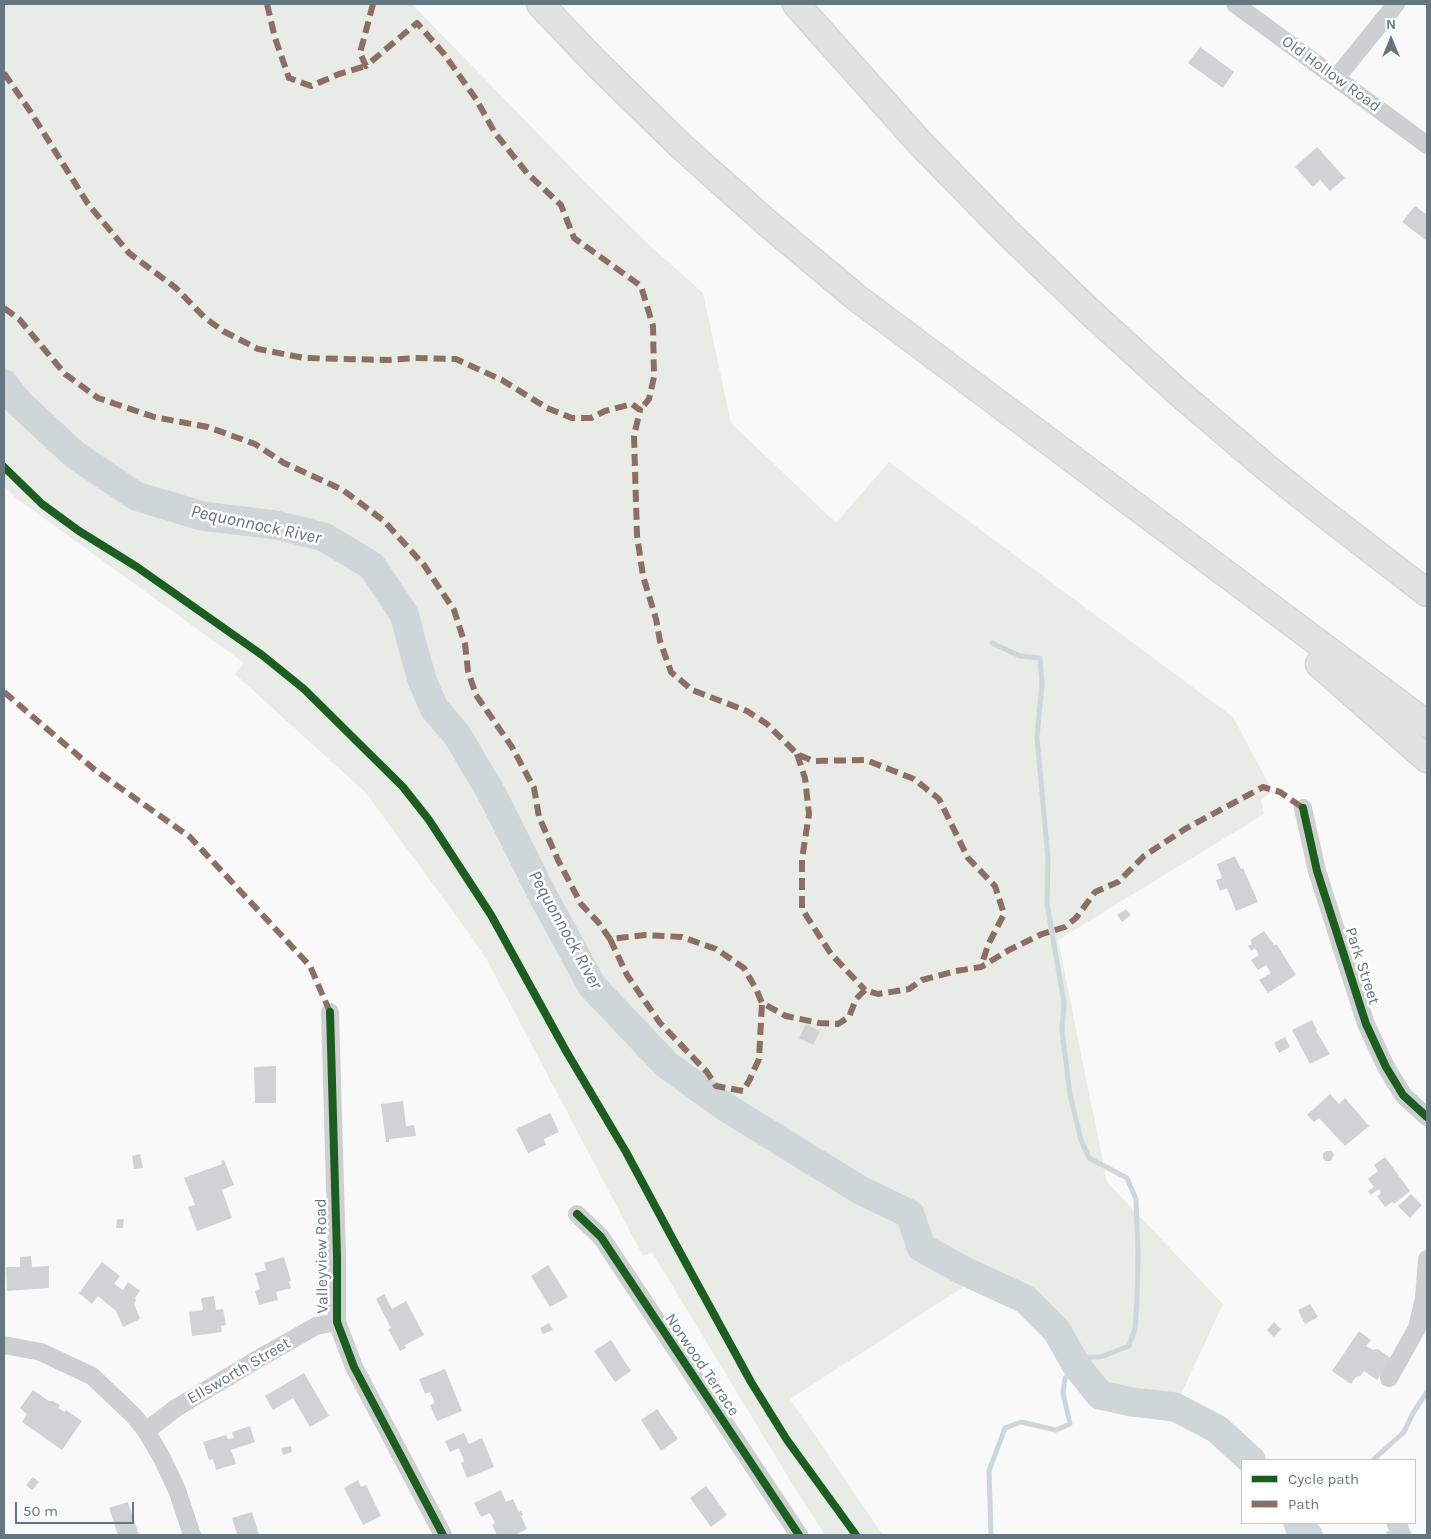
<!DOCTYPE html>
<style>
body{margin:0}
#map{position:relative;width:1431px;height:1539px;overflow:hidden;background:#f9f9f9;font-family:Karla,sans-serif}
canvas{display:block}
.frame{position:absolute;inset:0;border:5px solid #657683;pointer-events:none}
.legend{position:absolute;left:1241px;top:1459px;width:175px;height:65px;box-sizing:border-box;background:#fff;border:1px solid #c1c8cd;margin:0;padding:6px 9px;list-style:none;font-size:15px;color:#657683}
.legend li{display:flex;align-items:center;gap:10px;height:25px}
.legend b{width:25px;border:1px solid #c1c8cd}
.north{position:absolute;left:1366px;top:15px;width:50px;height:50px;-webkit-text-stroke:4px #fff;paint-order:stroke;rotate:0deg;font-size:14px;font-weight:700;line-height:20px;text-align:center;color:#657683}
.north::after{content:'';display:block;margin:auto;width:18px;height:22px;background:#657683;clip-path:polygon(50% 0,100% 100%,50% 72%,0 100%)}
.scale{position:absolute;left:15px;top:1502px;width:119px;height:22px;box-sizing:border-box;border:2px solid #657683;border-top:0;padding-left:6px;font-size:15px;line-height:18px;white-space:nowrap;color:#657683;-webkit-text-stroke:4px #fff;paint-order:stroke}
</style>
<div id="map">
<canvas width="1431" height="1539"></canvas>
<div class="frame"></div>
<ul class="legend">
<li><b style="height:6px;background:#1b5e20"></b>Cycle path</li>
<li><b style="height:6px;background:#8d6e63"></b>Path</li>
</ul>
<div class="north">N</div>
<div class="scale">50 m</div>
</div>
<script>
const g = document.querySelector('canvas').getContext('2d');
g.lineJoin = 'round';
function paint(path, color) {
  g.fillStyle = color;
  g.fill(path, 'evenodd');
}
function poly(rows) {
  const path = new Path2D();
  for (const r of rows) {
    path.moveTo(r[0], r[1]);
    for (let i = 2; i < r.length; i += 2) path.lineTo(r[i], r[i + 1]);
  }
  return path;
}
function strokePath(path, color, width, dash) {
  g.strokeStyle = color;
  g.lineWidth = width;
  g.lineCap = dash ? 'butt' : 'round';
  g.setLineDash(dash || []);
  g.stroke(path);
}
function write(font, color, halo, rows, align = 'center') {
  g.font = font + ' Karla,sans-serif';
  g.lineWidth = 5;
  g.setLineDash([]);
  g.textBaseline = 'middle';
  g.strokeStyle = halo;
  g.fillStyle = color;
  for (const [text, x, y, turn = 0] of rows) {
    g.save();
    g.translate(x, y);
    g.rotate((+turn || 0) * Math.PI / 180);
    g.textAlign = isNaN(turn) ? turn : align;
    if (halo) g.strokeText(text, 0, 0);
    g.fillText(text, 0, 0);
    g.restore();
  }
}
const green = poly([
 [4,4,412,4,584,181,648,244,703,293,731,423,836,523,889,462,1233,717,1273,792,1261,799,1264,814,1058,940,1107,1182,1223,1304,1175,1407,1132,1402,1100,1395,1076,1365,1035,1322,1004,1294,965,1286,790,1399,883,1535,825,1535,799,1495,652,1252,643,1256,487,960,468,932,366,793,235,674,244,663,16,498,4,486]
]);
const stream = poly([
 [992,643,1020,656,1040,658,1042,684,1037,737,1048,858,1047,903,1064,1003,1062,1030,1070,1095,1081,1140,1089,1158,1127,1178,1136,1199,1138,1254,1137,1299,1135,1329,1129,1346,1100,1357,1072,1357],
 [1373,1460,1404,1432,1413,1413,1427,1392],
 [991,1535,989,1471,1005,1428,1021,1422,1056,1430,1070,1424,1063,1393,1065,1378,1076,1365]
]);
const river = poly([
 [4,384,18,402,75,455,136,496,202,516,276,525,324,537,372,566,404,614,422,680,434,708,457,735,493,796,543,896,592,986,667,1065,727,1108,860,1190,910,1214,921,1247,962,1270,1025,1299,1057,1331,1076,1365,1100,1395,1132,1402,1175,1407,1217,1429,1251,1460],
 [1298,1523,1301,1531,1308,1535]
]);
const building = poly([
 [1200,47,1234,72,1223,88,1188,63],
 [1317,147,1345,178,1330,191,1320,180,1313,187,1295,167],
 [1415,206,1427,215,1427,241,1402,222],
 [1235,856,1241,869,1243,868,1258,902,1236,911,1227,888,1220,891,1216,880,1222,878,1217,864],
 [1126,909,1131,915,1122,922,1117,915],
 [1264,931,1274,945,1277,945,1296,975,1268,993,1259,980,1271,973,1266,965,1258,970,1251,960,1259,955,1255,948,1251,951,1248,946,1252,944,1250,940],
 [1312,1020,1317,1030,1316,1031,1330,1054,1310,1064,1292,1030],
 [806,1024,820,1031,813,1045,799,1038],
 [1285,1037,1290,1047,1279,1053,1274,1043],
 [276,1066,276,1103,255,1103,254,1067],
 [1330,1094,1339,1104,1345,1098,1369,1126,1345,1146,1319,1118,1314,1122,1307,1115],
 [403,1101,406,1126,414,1125,416,1136,389,1139,389,1142,386,1142,381,1104],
 [550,1113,559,1132,544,1139,546,1145,528,1153,516,1129],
 [1327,1151,1332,1151,1334,1155,1331,1161,1325,1161,1323,1158,1323,1153],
 [140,1154,143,1168,134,1169,132,1156],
 [1385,1157,1410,1191,1394,1204,1392,1202,1385,1207,1377,1196,1381,1193,1379,1189,1371,1195,1368,1191,1374,1187,1368,1179,1378,1171,1374,1165],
 [224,1160,234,1185,222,1190,232,1218,197,1231,188,1207,195,1205,184,1178,222,1164,221,1161],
 [1411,1194,1422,1205,1410,1218,1398,1206],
 [117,1219,124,1219,123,1228,116,1228],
 [31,1256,32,1267,49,1266,49,1288,7,1291,6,1267,20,1267,20,1257],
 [284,1257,291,1281,289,1282,291,1288,276,1292,278,1300,259,1305,255,1291,260,1289,255,1273,266,1270,264,1263],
 [102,1262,120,1276,114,1284,123,1290,128,1282,140,1291,135,1298,136,1300,134,1304,140,1319,123,1327,116,1311,98,1296,92,1304,79,1293],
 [548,1265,568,1297,550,1307,531,1276],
 [384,1294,392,1309,406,1301,424,1335,405,1345,406,1348,400,1351,388,1329,391,1328,376,1299],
 [214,1296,216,1310,223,1309,226,1325,221,1326,222,1332,192,1336,189,1312,203,1310,201,1298],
 [1310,1304,1318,1317,1305,1324,1298,1310],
 [1274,1322,1281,1329,1274,1337,1267,1330],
 [549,1323,553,1330,543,1334,540,1328],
 [1359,1331,1371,1340,1366,1346,1373,1350,1378,1349,1390,1358,1390,1361,1377,1380,1364,1371,1360,1376,1356,1377,1351,1384,1332,1371],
 [611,1340,631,1371,615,1382,594,1351],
 [445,1369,462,1411,437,1421,430,1405,435,1403,430,1392,425,1394,419,1379],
 [304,1373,329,1416,310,1427,293,1398,273,1410,265,1396],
 [33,1390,49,1401,53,1401,60,1405,58,1408,65,1412,66,1410,82,1421,62,1450,22,1422,27,1414,20,1408],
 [657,1409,678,1439,661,1451,641,1420],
 [250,1426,255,1442,231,1450,236,1464,216,1470,213,1459,209,1460,203,1442,226,1435,228,1439,234,1438,232,1432],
 [464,1433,469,1444,482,1438,494,1467,467,1478,461,1463,464,1461,459,1448,450,1452,445,1441],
 [291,1446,292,1452,283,1455,281,1448],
 [33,1477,39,1482,32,1490,26,1485],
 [358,1480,361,1487,366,1485,381,1516,363,1525,344,1488],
 [706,1486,727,1515,711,1527,690,1498],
 [501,1490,506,1502,513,1499,519,1512,521,1511,523,1515,521,1516,527,1529,515,1535,497,1535,492,1525,495,1523,490,1513,481,1517,474,1503],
 [128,1502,139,1535,118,1535,109,1508],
 [252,1512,259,1535,233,1535,237,1534,232,1518],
 [1386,1523,1407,1523,1412,1535,1387,1535,1386,1532,1389,1531]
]);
const minor = poly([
 [1235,4,1427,145],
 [1337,77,1396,4],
 [1303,808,1317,871,1366,1024,1386,1067,1403,1095,1427,1117],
 [330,1012,337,1256,337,1322,354,1367,443,1535],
 [577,1214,601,1237,799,1535],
 [4,1345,41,1352,92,1376,134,1416,146,1431,162,1458,177,1490,192,1535],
 [1389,1378,1417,1328,1424,1298,1427,1259],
 [146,1431,176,1408,258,1359,316,1326,337,1322]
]);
const highway = poly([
 [540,4,597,64,681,146,766,222,857,298,1427,724],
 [796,4,920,143,1005,230,1089,311,1179,393,1267,468,1313,505,1427,593],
 [1319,664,1427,759]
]);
const quiet = poly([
 [267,4,275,38,289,78,311,86,339,74,366,66],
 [373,4,360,53,366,66,417,23,444,54,476,99,495,133,527,173,561,205,574,238,641,286,653,326,654,377,649,399,640,410],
 [4,73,30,111,88,204,129,253,176,288,204,317,223,331,258,349,304,358,388,360,415,358,456,359,502,380,547,408,572,418,591,418,605,411,632,404,640,410,634,436,637,535,643,576,656,619,660,641,671,672,692,690,747,711,767,724,797,754,813,761,866,760,914,779,939,799,968,858,995,886,1004,914,988,945,981,967],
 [4,308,19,319,65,374,98,398,154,417,208,427,255,444,284,463,343,490,384,521,424,565,454,610,465,644,468,671,476,695,512,747,534,788,539,817,558,860,581,904,598,922,610,939,645,935,682,937,716,949,744,968,756,989,762,1003,786,1016,819,1023,838,1024,849,1017,856,999,865,990,878,994,909,989,922,980,956,971,981,967,1009,950,1042,934,1065,927,1076,918,1095,892,1118,882,1144,856,1185,829,1263,787,1280,792,1303,808],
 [4,692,95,770,190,837,310,966,330,1012],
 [797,754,805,778,809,814,802,859,802,909,831,954,865,990],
 [610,939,627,975,660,1023,707,1072,716,1086,743,1091,749,1081,759,1059,762,1003]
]);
const cycleway = poly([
 [4,467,42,504,79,531,137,567,262,655,304,689,403,787,429,820,491,915,566,1051,626,1152,676,1245,751,1382,787,1440,856,1535],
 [1303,808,1317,871,1366,1024,1386,1067,1403,1095,1427,1117],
 [330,1012,337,1256,337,1322,354,1367,443,1535],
 [577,1214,601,1237,799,1535]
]);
const streetNames = [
 ["Old Hollow Road",1331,74,36],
 ["Park Street",1362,966,72],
 ["Valleyview Road",322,1256,-91],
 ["Norwood Terrace",702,1365,56],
 ["Ellsworth Street",239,1371,-30]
];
const waterNames = [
 ["Pequonnock River",256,525,12],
 ["Pequonnock River",565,930,61]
];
paint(green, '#e8ebe6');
strokePath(stream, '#ced6d9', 5);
strokePath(river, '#ced6d9', 29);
paint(building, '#d0d2d3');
strokePath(highway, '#d5d6d6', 29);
strokePath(minor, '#cecfd0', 18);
strokePath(highway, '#e1e2e2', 26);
strokePath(quiet, '#8d6e63', 6, [12, 6]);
strokePath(cycleway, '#1b5e20', 8);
write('16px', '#657683', '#fff', streetNames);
write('italic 18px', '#60757c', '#fff', waterNames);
</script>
